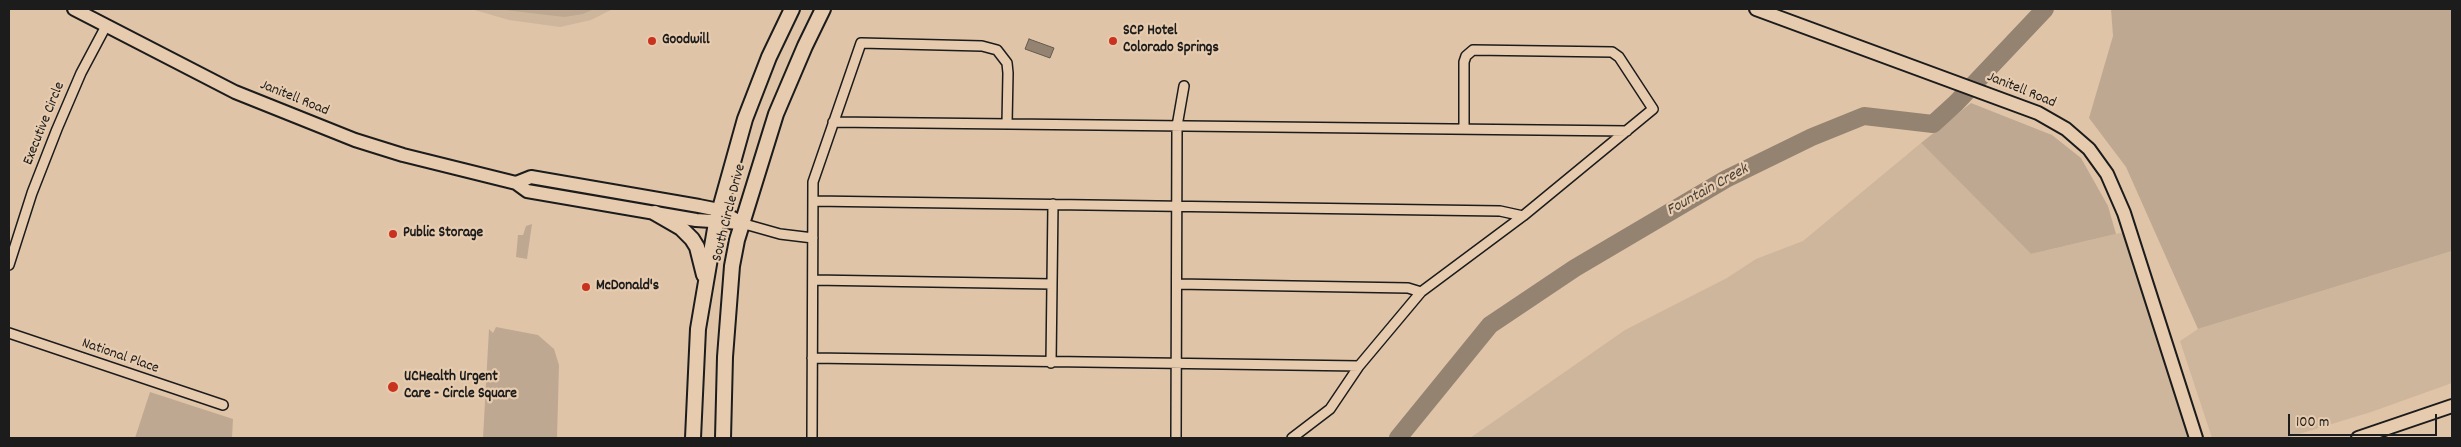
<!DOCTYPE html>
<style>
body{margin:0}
#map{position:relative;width:2461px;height:447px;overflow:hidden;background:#dfc4a8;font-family:Dekko,sans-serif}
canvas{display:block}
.frame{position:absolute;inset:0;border:10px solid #1c1c1c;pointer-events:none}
.scale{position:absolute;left:2288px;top:414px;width:149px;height:22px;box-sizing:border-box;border:2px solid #1c1c1c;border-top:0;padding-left:6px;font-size:15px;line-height:18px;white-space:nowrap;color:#1c1c1c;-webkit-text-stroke:4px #e7cbae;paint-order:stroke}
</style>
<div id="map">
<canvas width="2461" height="447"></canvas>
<div class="frame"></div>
<div class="scale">100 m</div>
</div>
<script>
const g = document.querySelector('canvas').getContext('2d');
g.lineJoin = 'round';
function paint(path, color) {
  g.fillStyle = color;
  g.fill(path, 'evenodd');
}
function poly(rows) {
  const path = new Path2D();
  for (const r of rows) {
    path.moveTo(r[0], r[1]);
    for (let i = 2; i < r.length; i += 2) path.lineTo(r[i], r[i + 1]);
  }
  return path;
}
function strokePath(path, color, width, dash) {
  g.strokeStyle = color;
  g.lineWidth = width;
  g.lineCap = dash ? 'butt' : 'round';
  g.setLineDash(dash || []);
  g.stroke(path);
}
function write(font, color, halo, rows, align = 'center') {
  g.font = font + ' Dekko,sans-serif';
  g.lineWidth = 4.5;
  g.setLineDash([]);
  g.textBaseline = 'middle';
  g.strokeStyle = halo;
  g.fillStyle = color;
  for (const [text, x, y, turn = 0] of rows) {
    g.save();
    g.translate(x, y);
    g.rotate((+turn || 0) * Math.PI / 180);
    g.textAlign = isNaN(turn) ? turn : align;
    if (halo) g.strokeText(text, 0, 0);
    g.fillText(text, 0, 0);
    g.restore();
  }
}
const built = poly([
 [471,9,613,9,591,20,560,27,509,20],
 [1921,143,2031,254,2129,231,2196,438,1470,438,1625,330,1727,278,1756,259,1803,241],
 [2452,251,2452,383,2371,412,2286,438,2212,438,2180,341,2198,329]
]);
const green = poly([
 [497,9,594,9,583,14,564,17],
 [2111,9,2451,9,2452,251,2198,329,2126,167,2089,118,2113,36],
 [1971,103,2052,135,2081,158,2108,206,2116,234,2031,254,1921,143],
 [532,224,527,259,516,257,518,235,523,235,526,226],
 [496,327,538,335,554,349,559,365,557,438,483,438,489,329,493,333],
 [150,392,233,419,232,438,135,438]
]);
const water = poly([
 [1029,39,1054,48,1050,58,1025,49,1029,39]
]);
const river = poly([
 [1398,438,1490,325,1575,268,1726,179,1812,137,1864,116,1933,124,1956,103,2045,9]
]);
const street = poly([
 [833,122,1627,131],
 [813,201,1500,211,1523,216],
 [741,223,780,234,813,238],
 [9,265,32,193,57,129,81,73,106,26],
 [813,280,1052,284],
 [1177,284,1408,288,1421,292],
 [9,333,223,405],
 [812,358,1359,366,1421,292,1523,216,1653,109,1619,57,1612,52,1473,50,1466,56,1464,62,1464,129],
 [1051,363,1053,204],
 [812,438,813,182,861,43,982,46,997,50,1007,63,1008,73,1007,124],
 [1176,438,1177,126,1184,86],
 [1292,438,1330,409,1359,366]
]);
const secondary = poly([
 [74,9,235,92,355,140,403,155,516,183,527,191,696,220,741,223],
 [1756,9,2038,113,2066,129,2089,149,2107,174,2124,213,2196,438],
 [516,183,531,177,699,206,719,210,741,223],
 [2358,438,2452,406]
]);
const primary = poly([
 [655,213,681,228,692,239,697,247,704,275],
 [693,438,698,329,716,223,745,119,769,57,792,9],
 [723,438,725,357,732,266,737,240,776,114,805,46,823,9]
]);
const markers = [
 [652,41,5,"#c8321e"],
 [1113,41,5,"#c8321e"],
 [393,234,5,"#c8321e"],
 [586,287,5,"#c8321e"],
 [393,387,6,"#c8321e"]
];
const poiNames = [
 ["SCP Hotel",1123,32],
 ["Colorado Springs",1123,49],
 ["Goodwill",662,41],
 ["Public Storage",403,234],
 ["McDonald's",596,287],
 ["UCHealth Urgent",404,378],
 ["Care - Circle Square",404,395]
];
const streetNames = [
 ["Janitell Road",2021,91,22],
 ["Janitell Road",294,99,22],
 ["Executive Circle",45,124,-68],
 ["South Circle Drive",730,213,-76],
 ["National Place",120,357,19]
];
const waterNames = [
 ["Fountain Creek",1708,191,-29]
];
paint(built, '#ceb69c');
paint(green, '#bfa891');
paint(water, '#958372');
strokePath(water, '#655a50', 1);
strokePath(river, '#958372', 18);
strokePath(street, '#1c1c1c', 12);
strokePath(secondary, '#1c1c1c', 16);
strokePath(primary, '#1c1c1c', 18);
strokePath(street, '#e7cbae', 9);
strokePath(secondary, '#e7cbae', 12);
strokePath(primary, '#e7cbae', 14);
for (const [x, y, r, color] of markers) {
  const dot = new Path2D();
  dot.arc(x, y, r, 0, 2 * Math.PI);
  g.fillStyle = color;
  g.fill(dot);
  strokePath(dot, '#e7cbae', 2);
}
write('bold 15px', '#1c1c1c', '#e7cbae', poiNames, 'left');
write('15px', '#1c1c1c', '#e7cbae', streetNames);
write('italic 16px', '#46403a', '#e7cbae', waterNames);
</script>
